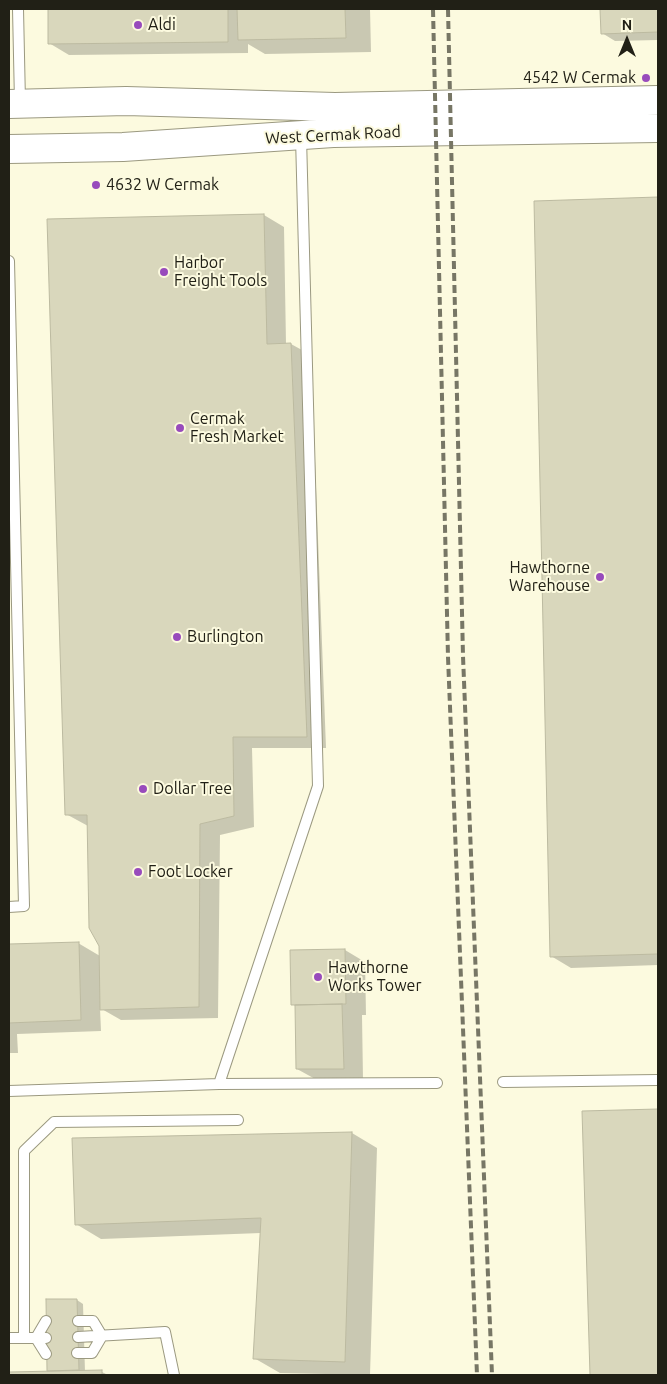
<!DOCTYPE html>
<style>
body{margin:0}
#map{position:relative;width:667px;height:1384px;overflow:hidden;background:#fcfadf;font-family:Ubuntu,sans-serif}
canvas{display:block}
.frame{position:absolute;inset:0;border:10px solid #212016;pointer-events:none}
.north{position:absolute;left:602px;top:15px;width:50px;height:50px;-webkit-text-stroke:4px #fcfadf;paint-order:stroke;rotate:0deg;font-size:14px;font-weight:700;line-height:20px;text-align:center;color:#212016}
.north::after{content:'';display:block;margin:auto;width:18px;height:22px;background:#212016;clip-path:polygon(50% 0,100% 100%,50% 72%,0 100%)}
</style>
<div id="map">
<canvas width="667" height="1384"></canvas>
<div class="frame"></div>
<div class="north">N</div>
</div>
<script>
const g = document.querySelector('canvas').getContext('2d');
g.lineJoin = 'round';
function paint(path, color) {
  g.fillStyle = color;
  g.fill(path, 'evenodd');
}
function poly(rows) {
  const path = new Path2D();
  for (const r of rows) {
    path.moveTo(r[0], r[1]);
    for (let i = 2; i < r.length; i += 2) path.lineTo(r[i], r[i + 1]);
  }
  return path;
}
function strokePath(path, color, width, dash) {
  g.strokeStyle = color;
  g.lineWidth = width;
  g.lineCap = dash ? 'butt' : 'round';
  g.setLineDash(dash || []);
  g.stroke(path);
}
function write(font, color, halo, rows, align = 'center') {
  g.font = font + ' Ubuntu,sans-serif';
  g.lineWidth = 4;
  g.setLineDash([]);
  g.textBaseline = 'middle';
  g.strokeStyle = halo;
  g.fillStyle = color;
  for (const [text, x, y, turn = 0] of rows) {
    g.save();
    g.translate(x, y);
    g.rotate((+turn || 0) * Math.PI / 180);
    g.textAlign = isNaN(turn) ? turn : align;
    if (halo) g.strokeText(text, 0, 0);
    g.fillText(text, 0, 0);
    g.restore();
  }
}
const shadow = poly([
 [49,9,370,9,371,52,265,54,248,44,248,53,69,55,49,43],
 [601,9,658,9,658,40,615,41,602,33],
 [658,199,658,965,571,968,551,956,536,202],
 [264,215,284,227,286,344,291,344,311,355,326,748,252,748,254,827,220,835,218,1018,121,1020,100,1008,101,1031,17,1034,18,1053,9,1053,9,946,78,943,100,956,88,826,66,814],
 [345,950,365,962,366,1015,362,1015,363,1080,317,1080,297,1069,297,1007,292,1004,291,951],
 [658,1110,658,1375,591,1375,584,1112],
 [352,1133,377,1148,370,1375,280,1373,254,1358,261,1233,101,1239,76,1224],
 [77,1300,83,1304,85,1372,102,1372,108,1375,9,1375,53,1373,48,1370]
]);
const building = poly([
 [48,9,228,9,228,42,48,44,48,9],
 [237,9,345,9,346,38,238,40,237,9],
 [600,9,658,9,658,32,601,34,600,9],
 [658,197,658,954,550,957,534,201,658,197],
 [264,214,267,344,291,343,307,737,233,737,234,816,200,824,199,1007,100,1010,99,946,89,928,87,815,65,815,47,219,264,214],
 [79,942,81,1020,9,1023,9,944,79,942],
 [345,949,346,1004,291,1005,290,950,345,949],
 [342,1004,344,1069,296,1069,295,1005,342,1004],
 [658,1109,658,1375,590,1375,582,1111,658,1109],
 [352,1132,345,1362,253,1359,261,1218,75,1225,72,1138,352,1132],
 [46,1299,77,1299,79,1370,47,1371,46,1299],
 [102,1370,102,1375,9,1375,9,1372,102,1370]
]);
const service = poly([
 [18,9,20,102],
 [9,261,24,906,9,907],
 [503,1082,658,1080],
 [219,1084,437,1083],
 [9,1091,219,1084,318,786,301,137],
 [78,1321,93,1321,102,1336],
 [78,1337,165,1332,174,1375],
 [9,1338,24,1338,24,1151,54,1122,238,1120],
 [24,1338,46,1338],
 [36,1338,46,1321],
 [36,1338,46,1354],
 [77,1353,92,1353,102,1336]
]);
const secondary = poly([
 [9,104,126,101,335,107,658,100],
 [9,149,123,147,333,133,658,128]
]);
const rail = poly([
 [433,9,448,657,477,1375],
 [448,9,463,656,492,1375]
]);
const markers = [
 [138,25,5,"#984bbc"],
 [646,78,5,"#984bbc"],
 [96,185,5,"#984bbc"],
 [164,272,5,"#984bbc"],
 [180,428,5,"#984bbc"],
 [600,577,5,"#984bbc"],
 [177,637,5,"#984bbc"],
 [143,789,5,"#984bbc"],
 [138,872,5,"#984bbc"],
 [318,977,5,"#984bbc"]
];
const poiNames = [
 ["Aldi",148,25],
 ["4542 W Cermak",636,78,"right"],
 ["4632 W Cermak",106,185],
 ["Harbor",174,263],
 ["Freight Tools",174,281],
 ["Cermak",190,419],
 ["Fresh Market",190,437],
 ["Hawthorne",590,568,"right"],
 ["Warehouse",590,586,"right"],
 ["Burlington",187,637],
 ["Dollar Tree",153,789],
 ["Foot Locker",148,872],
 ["Hawthorne",328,968],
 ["Works Tower",328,986]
];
const streetNames = [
 ["West Cermak Road",333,135,-3]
];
paint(shadow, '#0003');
paint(building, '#d9d7bc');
strokePath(building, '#bcbaa0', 1);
strokePath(service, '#9b9980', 12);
strokePath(secondary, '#9b9980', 30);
strokePath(service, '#fff', 10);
strokePath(secondary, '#fff', 28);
strokePath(rail, '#777665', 4, [8, 4]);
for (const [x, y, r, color] of markers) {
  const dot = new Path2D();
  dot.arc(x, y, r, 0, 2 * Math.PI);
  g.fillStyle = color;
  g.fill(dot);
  strokePath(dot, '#fcfadf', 2);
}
write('16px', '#212016', '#fcfadf', poiNames, 'left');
write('16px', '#212016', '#fcfadf', streetNames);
</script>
